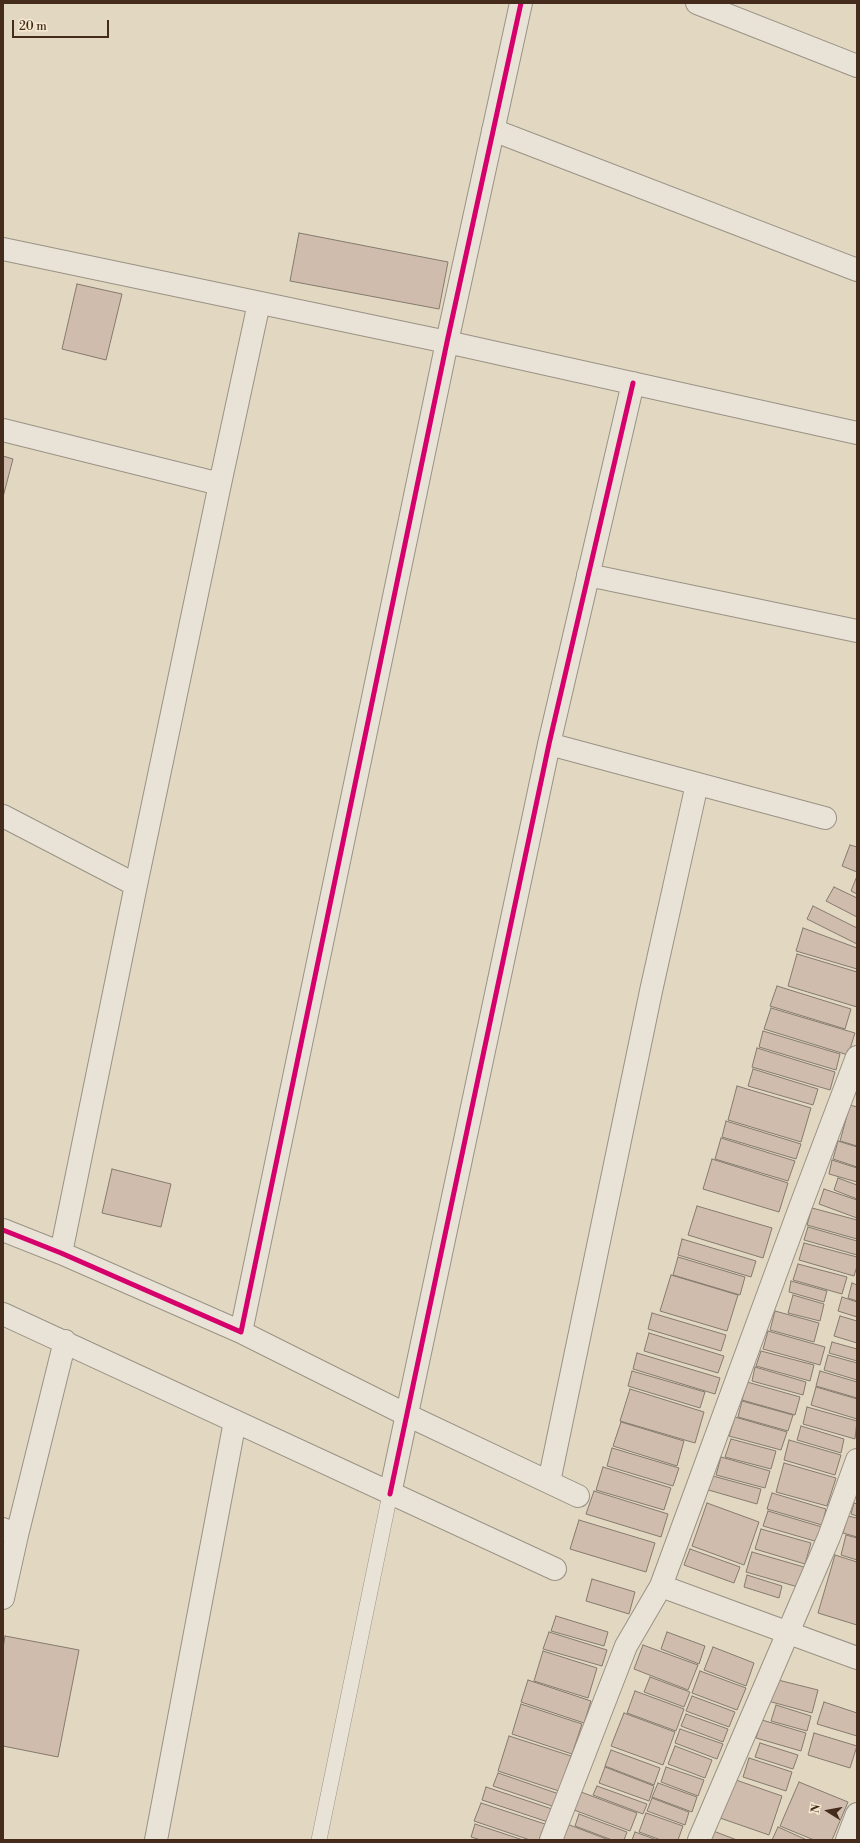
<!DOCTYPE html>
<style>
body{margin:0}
#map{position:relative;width:860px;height:1843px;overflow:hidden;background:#e2d8c2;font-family:"Libre Bodoni",serif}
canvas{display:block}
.frame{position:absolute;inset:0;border:4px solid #442b1c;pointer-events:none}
.north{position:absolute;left:808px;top:1791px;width:40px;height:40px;-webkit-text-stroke:3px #f5e9cf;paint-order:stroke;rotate:281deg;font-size:11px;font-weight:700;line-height:16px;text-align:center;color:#442b1c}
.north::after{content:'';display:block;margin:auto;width:14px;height:18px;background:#442b1c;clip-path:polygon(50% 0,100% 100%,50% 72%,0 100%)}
.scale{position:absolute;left:12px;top:20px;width:97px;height:18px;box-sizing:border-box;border:2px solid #442b1c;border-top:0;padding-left:5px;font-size:12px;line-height:14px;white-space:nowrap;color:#442b1c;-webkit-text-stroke:3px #f5e9cf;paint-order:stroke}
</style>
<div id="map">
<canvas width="860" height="1843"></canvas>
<div class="frame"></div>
<div class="north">N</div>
<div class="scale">20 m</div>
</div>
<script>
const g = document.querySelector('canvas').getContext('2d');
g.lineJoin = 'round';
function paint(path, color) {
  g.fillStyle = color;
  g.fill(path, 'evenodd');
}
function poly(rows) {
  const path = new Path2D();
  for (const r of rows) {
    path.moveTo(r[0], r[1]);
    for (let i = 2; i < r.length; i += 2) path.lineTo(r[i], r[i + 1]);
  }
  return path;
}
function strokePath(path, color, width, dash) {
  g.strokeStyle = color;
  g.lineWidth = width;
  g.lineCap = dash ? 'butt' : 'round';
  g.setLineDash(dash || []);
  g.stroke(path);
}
const building = poly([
 [299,233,448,262,439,309,290,281,299,233],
 [77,284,122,294,106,360,62,349,77,284],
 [3,456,13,459,3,497,3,456],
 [850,845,857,847,857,872,842,866,850,845],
 [857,876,857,894,851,891,857,876],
 [834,887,857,898,857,917,826,901,834,887],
 [813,906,857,928,857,944,807,919,813,906],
 [803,928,857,948,857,969,796,951,803,928],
 [797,954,857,972,857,1007,788,986,797,954],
 [777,986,851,1009,845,1029,770,1006,777,986],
 [771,1008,855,1033,848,1055,764,1029,771,1008],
 [763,1031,840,1054,836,1070,759,1047,763,1031],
 [757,1048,835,1072,830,1090,752,1067,757,1048],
 [753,1069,818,1089,813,1105,748,1086,753,1069],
 [737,1086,811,1108,801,1142,728,1120,737,1086],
 [850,1105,857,1107,857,1146,840,1141,850,1105],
 [726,1121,801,1144,796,1159,722,1137,726,1121],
 [721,1138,795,1161,788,1181,715,1159,721,1138],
 [838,1141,857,1147,857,1167,833,1159,838,1141],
 [712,1159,788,1183,779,1212,703,1189,712,1159],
 [832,1160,857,1168,857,1182,829,1174,832,1160],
 [112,1169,171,1184,161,1227,102,1213,112,1169],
 [838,1178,857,1185,857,1199,834,1190,838,1178],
 [824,1189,857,1200,857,1218,819,1204,824,1189],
 [697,1206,772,1228,763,1258,688,1235,697,1206],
 [812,1208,857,1220,857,1239,807,1225,812,1208],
 [808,1227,857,1241,857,1255,804,1240,808,1227],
 [682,1239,756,1261,751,1277,678,1255,682,1239],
 [804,1243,857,1257,857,1266,854,1276,799,1260,804,1243],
 [678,1257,745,1277,740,1295,673,1275,678,1257],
 [798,1264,847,1277,842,1294,793,1280,798,1264],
 [671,1275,738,1295,727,1331,660,1311,671,1275],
 [791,1281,827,1291,824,1302,789,1292,791,1281],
 [852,1283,857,1285,857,1301,848,1298,852,1283],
 [793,1295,824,1304,820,1321,788,1313,793,1295],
 [842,1297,857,1302,857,1317,838,1311,842,1297],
 [775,1311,819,1323,814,1342,770,1330,775,1311],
 [652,1313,726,1335,721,1351,648,1329,652,1313],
 [840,1316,857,1321,857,1343,834,1336,840,1316],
 [768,1331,825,1347,820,1365,763,1349,768,1331],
 [649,1333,724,1356,718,1373,644,1351,649,1333],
 [832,1342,857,1349,857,1361,829,1353,832,1342],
 [761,1351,814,1365,810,1381,756,1366,761,1351],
 [637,1353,720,1378,715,1394,633,1369,637,1353],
 [828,1355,857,1363,857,1380,824,1370,828,1355],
 [755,1367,806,1382,803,1395,752,1381,755,1367],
 [632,1371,705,1392,700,1408,628,1386,632,1371],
 [820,1371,857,1382,857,1398,816,1386,820,1371],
 [747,1382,800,1397,795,1415,742,1400,747,1382],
 [816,1387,857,1399,857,1419,811,1405,816,1387],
 [630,1389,704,1412,695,1443,620,1421,630,1389],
 [742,1401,793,1415,788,1431,738,1417,742,1401],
 [807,1407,857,1421,855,1439,803,1424,807,1407],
 [735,1417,787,1432,781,1450,729,1436,735,1417],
 [621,1422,684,1441,677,1466,613,1446,621,1422],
 [801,1426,844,1439,841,1453,797,1440,801,1426],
 [731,1439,776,1451,771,1469,725,1457,731,1439],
 [789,1440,841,1455,835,1475,784,1460,789,1440],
 [612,1448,679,1468,673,1486,607,1466,612,1448],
 [721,1457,770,1471,765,1488,716,1475,721,1457],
 [784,1463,836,1478,827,1506,776,1492,784,1463],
 [603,1467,671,1488,664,1510,596,1490,603,1467],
 [709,1475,761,1489,757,1504,705,1489,709,1475],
 [594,1491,668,1514,661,1537,586,1514,594,1491],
 [772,1493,826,1509,822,1525,767,1509,772,1493],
 [707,1503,759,1522,744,1565,692,1546,707,1503],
 [854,1503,857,1504,857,1516,851,1514,854,1503],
 [768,1511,822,1527,818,1542,763,1526,768,1511],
 [848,1516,857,1518,857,1537,843,1533,848,1516],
 [579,1520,655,1543,646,1572,570,1549,579,1520],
 [761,1529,811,1543,805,1564,755,1549,761,1529],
 [846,1535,857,1538,857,1560,841,1555,846,1535],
 [690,1549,740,1567,734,1583,684,1565,690,1549],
 [752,1552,804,1567,798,1587,746,1572,752,1552],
 [835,1555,857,1562,857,1625,818,1613,835,1555],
 [747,1575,782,1586,779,1598,744,1587,747,1575],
 [592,1579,635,1592,629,1614,586,1601,592,1579],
 [556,1616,608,1632,604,1646,551,1631,556,1616],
 [549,1632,607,1650,602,1666,543,1649,549,1632],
 [667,1632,705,1646,699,1664,661,1649,667,1632],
 [5,1636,79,1650,58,1757,3,1746,3,1648,5,1636],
 [643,1645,698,1665,688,1690,634,1669,643,1645],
 [713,1647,754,1663,746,1686,704,1670,713,1647],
 [543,1651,597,1668,588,1698,534,1681,543,1651],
 [700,1671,746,1688,737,1710,692,1693,700,1671],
 [650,1677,690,1692,684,1707,644,1692,650,1677],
 [774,1679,818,1690,812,1713,768,1701,774,1679],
 [528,1680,591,1701,584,1723,521,1702,528,1680],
 [635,1691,684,1709,676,1731,627,1713,635,1691],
 [692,1696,735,1712,729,1727,686,1711,692,1696],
 [824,1702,857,1713,857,1736,817,1724,824,1702],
 [521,1704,582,1724,572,1754,512,1734,521,1704],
 [776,1705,811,1716,807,1731,771,1721,776,1705],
 [624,1713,675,1732,663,1765,611,1746,624,1713],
 [686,1714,728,1729,723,1742,681,1726,686,1714],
 [762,1720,806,1733,801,1751,756,1738,762,1720],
 [680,1729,723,1744,717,1759,675,1743,680,1729],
 [814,1733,857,1746,850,1768,808,1755,814,1733],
 [509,1736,571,1756,559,1791,498,1771,509,1736],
 [760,1743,798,1755,793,1769,755,1757,760,1743],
 [675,1746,712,1760,705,1778,668,1764,675,1746],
 [611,1750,660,1768,654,1785,605,1766,611,1750],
 [749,1758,792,1772,786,1791,743,1777,749,1758],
 [605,1767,654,1786,649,1801,599,1783,605,1767],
 [666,1767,704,1780,698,1796,661,1782,666,1767],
 [498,1773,559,1794,555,1807,493,1786,498,1773],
 [733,1779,782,1796,769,1835,720,1818,733,1779],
 [799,1782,848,1802,832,1840,814,1840,780,1826,799,1782],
 [658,1783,697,1797,692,1812,652,1797,658,1783],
 [597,1786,647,1804,643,1814,593,1795,597,1786],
 [486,1787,552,1809,548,1822,482,1800,486,1787],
 [581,1792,637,1813,630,1831,574,1810,581,1792],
 [652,1798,689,1812,685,1825,647,1811,652,1798],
 [481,1803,545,1824,539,1840,530,1840,474,1821,481,1803],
 [646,1813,683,1826,678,1840,661,1840,639,1832,646,1813],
 [579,1814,627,1832,624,1840,612,1840,575,1826,579,1814],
 [475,1824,523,1840,481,1840,471,1837,475,1824],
 [567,1824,609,1840,561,1840,567,1824],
 [778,1827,807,1840,772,1840,778,1827],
 [708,1829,737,1840,704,1840,708,1829],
 [635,1832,657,1840,632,1840,635,1832]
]);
const service = poly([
 [319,1840,390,1494]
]);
const minor = poly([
 [697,3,857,66],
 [493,130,857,270],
 [3,249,447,342,857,433],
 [3,430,220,484,259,303],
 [588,575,857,631],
 [549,744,825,818],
 [3,816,136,885,220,484],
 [857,1057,801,1205,661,1586,857,1658],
 [3,1230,61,1253,241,1332,447,342,521,3],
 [61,1253,136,885],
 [3,1314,555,1569],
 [241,1332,407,1415,578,1496],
 [549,1482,651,991,697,784],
 [390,1494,549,744,633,383],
 [3,1529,17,1535,65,1341],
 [3,1598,17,1535],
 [156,1840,235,1421],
 [551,1840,626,1646,661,1586],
 [699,1840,829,1537,857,1460],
 [847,1840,857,1814]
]);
const cycleway = poly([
 [3,1230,61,1253,241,1332,447,342,521,3],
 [390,1494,549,744,633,383]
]);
paint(building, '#cfbcac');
strokePath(building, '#847a6e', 1);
strokePath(service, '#9a9284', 16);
strokePath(minor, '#9a9284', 24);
strokePath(service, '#e8e2d7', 15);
strokePath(minor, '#e8e2d7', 22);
strokePath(cycleway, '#d6006c', 5);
</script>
